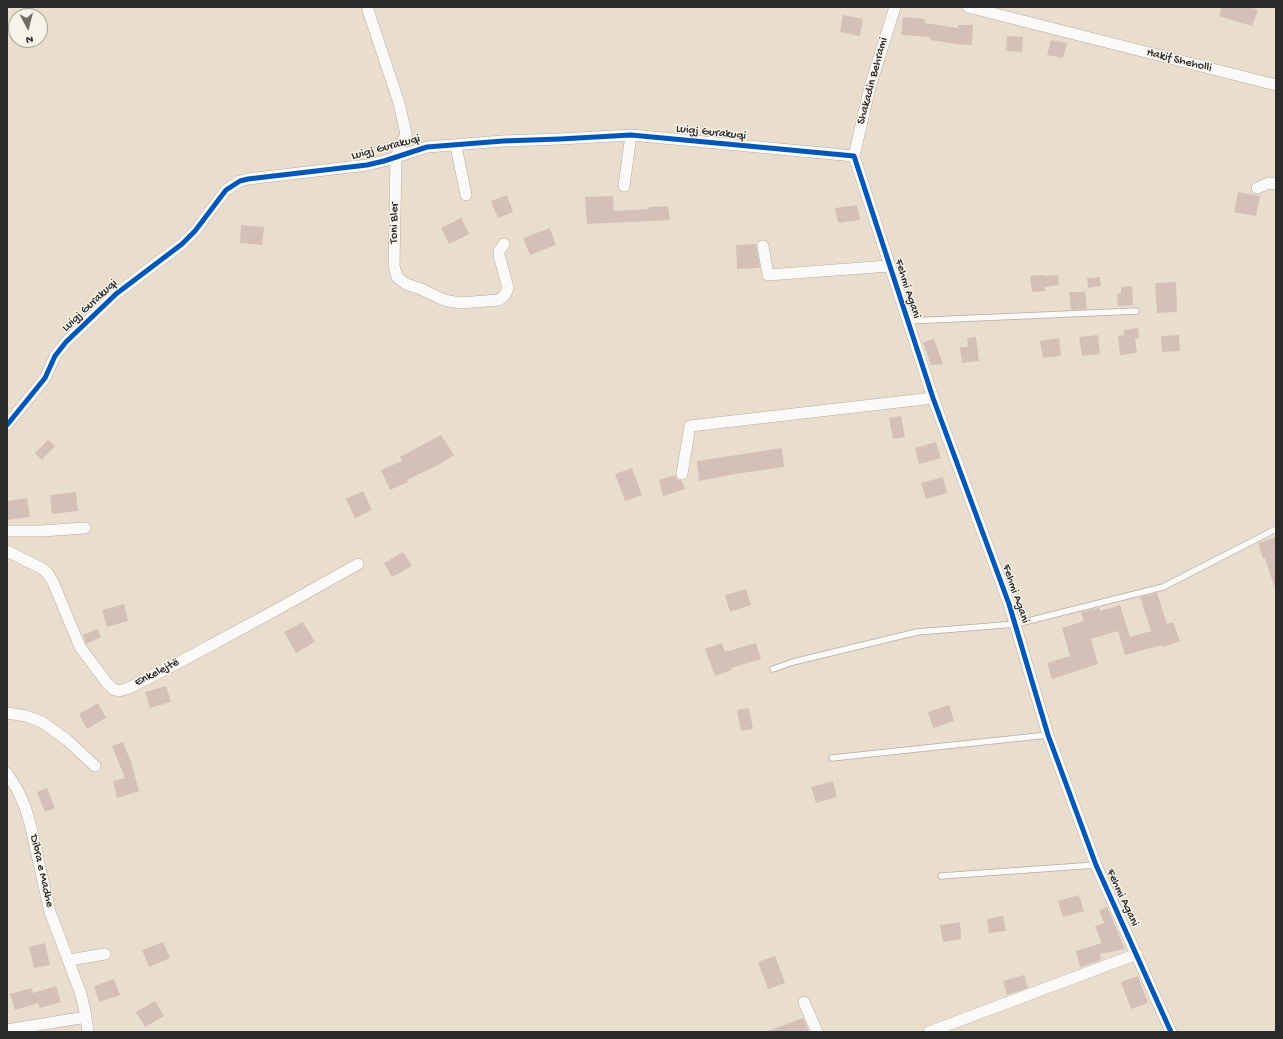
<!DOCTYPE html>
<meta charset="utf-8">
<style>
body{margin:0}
#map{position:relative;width:1283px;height:1039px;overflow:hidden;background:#e9dece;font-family:"Gochi Hand",sans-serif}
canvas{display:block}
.frame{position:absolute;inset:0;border:8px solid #2b2b2b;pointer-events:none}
.north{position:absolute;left:8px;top:8px;width:40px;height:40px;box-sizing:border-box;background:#f7f3e8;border:1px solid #a5a39c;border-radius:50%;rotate:173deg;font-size:11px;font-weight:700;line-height:16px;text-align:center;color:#2b2b2b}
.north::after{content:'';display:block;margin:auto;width:14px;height:18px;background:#6e6a64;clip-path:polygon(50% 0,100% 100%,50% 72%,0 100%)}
</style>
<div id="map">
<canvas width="1283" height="1039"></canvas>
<div class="frame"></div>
<div class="north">N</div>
</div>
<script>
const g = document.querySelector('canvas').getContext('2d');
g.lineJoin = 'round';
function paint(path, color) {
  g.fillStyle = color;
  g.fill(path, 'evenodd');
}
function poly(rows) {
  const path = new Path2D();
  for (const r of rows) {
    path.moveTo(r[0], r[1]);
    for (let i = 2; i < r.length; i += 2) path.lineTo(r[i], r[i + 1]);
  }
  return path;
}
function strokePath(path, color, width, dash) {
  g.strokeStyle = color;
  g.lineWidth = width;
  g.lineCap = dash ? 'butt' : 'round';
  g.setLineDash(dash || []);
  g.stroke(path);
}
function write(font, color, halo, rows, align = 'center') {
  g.font = font + ' "Gochi Hand",sans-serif';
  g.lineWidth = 3;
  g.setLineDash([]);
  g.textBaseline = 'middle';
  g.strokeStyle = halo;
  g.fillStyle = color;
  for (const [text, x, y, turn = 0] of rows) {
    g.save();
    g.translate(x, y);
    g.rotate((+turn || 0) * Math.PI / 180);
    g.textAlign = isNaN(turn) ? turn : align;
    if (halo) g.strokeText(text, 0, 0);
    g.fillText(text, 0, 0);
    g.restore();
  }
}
const building = poly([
 [1222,7,1250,7,1258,10,1252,26,1219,16],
 [843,15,863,19,860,36,840,32],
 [903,17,925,19,925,23,958,28,958,25,973,25,972,45,957,44,930,40,931,37,901,35],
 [1007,36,1023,37,1022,52,1006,51],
 [1051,40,1067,43,1063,58,1047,55],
 [1238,192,1260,196,1256,216,1234,212],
 [507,195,513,212,498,218,491,201],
 [613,196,614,211,649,209,649,207,668,206,670,220,587,224,585,197],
 [857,205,860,220,838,223,835,208],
 [461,218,469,234,449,244,441,228],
 [241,225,264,227,262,245,240,243],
 [550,228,556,245,530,255,523,238],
 [756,244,760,268,737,269,736,245],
 [1043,275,1043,276,1058,275,1059,285,1045,287,1045,291,1032,292,1030,276],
 [1100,277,1101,286,1088,288,1087,278],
 [1176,282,1177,312,1157,313,1155,283],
 [1132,286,1133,305,1118,306,1117,294,1121,293,1121,287],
 [1069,292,1085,292,1087,309,1071,310],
 [1138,328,1139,338,1135,338,1137,353,1120,355,1118,336,1124,335,1124,330],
 [1098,335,1100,354,1082,356,1079,337],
 [1179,335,1180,351,1162,352,1161,336],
 [976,337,979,361,962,363,960,347,968,347,967,338],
 [1059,338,1061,356,1043,358,1040,341],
 [934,339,943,364,931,365,923,342],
 [901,416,905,437,893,439,889,418],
 [441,435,454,455,440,464,407,480,408,482,390,490,381,470,402,461,400,457],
 [48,440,55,446,42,460,35,453],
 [936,442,941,458,919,464,915,448],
 [782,448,784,467,735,474,699,481,697,461],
 [632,468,642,495,625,501,615,474],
 [675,475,677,479,682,481,685,489,663,496,659,480],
 [943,477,947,493,926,499,921,483],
 [363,491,372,510,355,518,346,499],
 [76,492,78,511,52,514,50,495],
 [27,498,30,517,7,520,7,501],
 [1276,537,1276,585,1274,586,1265,558,1263,559,1258,543],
 [403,552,412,566,392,577,384,563],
 [746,589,751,605,730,612,725,595],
 [1157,593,1167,624,1173,622,1180,641,1163,647,1162,645,1125,655,1118,631,1091,639,1098,664,1052,679,1047,663,1070,656,1062,628,1084,621,1081,612,1099,608,1100,611,1120,605,1130,637,1151,631,1140,597],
 [124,604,128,621,107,627,102,610],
 [303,622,315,642,296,653,284,632],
 [97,629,101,637,86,644,83,635],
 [722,643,725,652,756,643,761,659,731,668,732,670,715,676,705,649],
 [166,686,171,702,150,708,145,692],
 [98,703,106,718,87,729,79,714],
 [949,705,954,721,933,728,928,712],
 [749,708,753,729,741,731,737,710],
 [123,742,131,762,139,791,117,798,113,781,125,778,112,746],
 [833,781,837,797,816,803,811,787],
 [47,788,55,808,45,812,37,792],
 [1079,895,1084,911,1063,917,1058,901],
 [1107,907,1125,949,1100,954,1101,960,1080,967,1076,951,1102,943,1095,926,1104,923,1099,910],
 [1003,916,1006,931,989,933,987,919],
 [960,922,961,939,943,942,940,925],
 [163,942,170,958,149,967,142,950],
 [45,943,50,965,34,968,29,947],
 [775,956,785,983,768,989,758,962],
 [1024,975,1028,988,1007,995,1003,981],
 [1138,976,1148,1003,1131,1009,1121,982],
 [114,979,120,995,99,1002,94,986],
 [56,986,61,1002,40,1008,38,1003,15,1010,10,994,31,988,33,993],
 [155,1001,164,1016,145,1027,136,1012],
 [803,1018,809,1032,768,1032,768,1031]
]);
const service = poly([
 [907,321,1136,311],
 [773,669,793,662,917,632,1016,624,1163,587,1276,529],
 [832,758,1048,735],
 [941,876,1096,865]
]);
const minor = poly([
 [367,7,399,103,406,134,396,157,394,266,397,277,406,284,421,289,444,300,460,303,499,300,505,295,508,288,499,255,499,251,504,244],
 [968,7,1276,85],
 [456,146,466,195],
 [854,156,933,398,1009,604,1048,735,1096,865,1171,1032],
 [854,156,870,87,895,7],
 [624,186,631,135],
 [1257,188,1269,183,1276,184],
 [763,246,768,275,889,266],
 [7,425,45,378,55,356,66,342,116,294,182,244,195,231,226,190,240,181,248,179,367,165,384,161,427,147,503,141,560,139,631,135,854,156],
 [682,474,690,426,933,398],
 [7,531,41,531,85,528],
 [7,551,43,569,48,574,53,582,80,647,107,683,113,689,119,691,129,688,189,657,278,609,358,564],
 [7,713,26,716,42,722,67,740,95,766],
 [7,773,18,791,25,807,30,823,50,912,81,994,85,1011,88,1032],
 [71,966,69,960,105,954],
 [804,1002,817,1032],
 [7,1030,86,1017],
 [929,1032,1137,954]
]);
const cycleway = poly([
 [7,425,45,378,55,356,66,342,116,294,182,244,195,231,226,190,240,181,248,179,367,165,384,161,427,147,503,141,560,139,631,135,854,156,933,398,1009,604,1048,735,1096,865,1171,1032]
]);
const streetNames = [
 ["Hakif Sheholli",1179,61,14],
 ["Shakadin Behrami",873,81,-75],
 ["Luigj Gurakuqi",711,133,6],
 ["Luigj Gurakuqi",386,148,-15],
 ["Toni Bler",395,223,-89],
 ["Fehmi Agani",907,289,72],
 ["Luigj Gurakuqi",90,306,-43],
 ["Fehmi Agani",1015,594,71],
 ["Enkelejtë",157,673,-27],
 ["Dibra e Madhe",41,871,77],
 ["Fehmi Agani",1122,898,65]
];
paint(building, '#d4c0b7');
strokePath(service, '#b4aca3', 7);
strokePath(minor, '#b4aca3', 12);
strokePath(service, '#fcfaf8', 5.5);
strokePath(minor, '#fcfaf8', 11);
strokePath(cycleway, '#0057b8', 5);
write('12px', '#2b2b2b', '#f7f3e8', streetNames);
</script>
